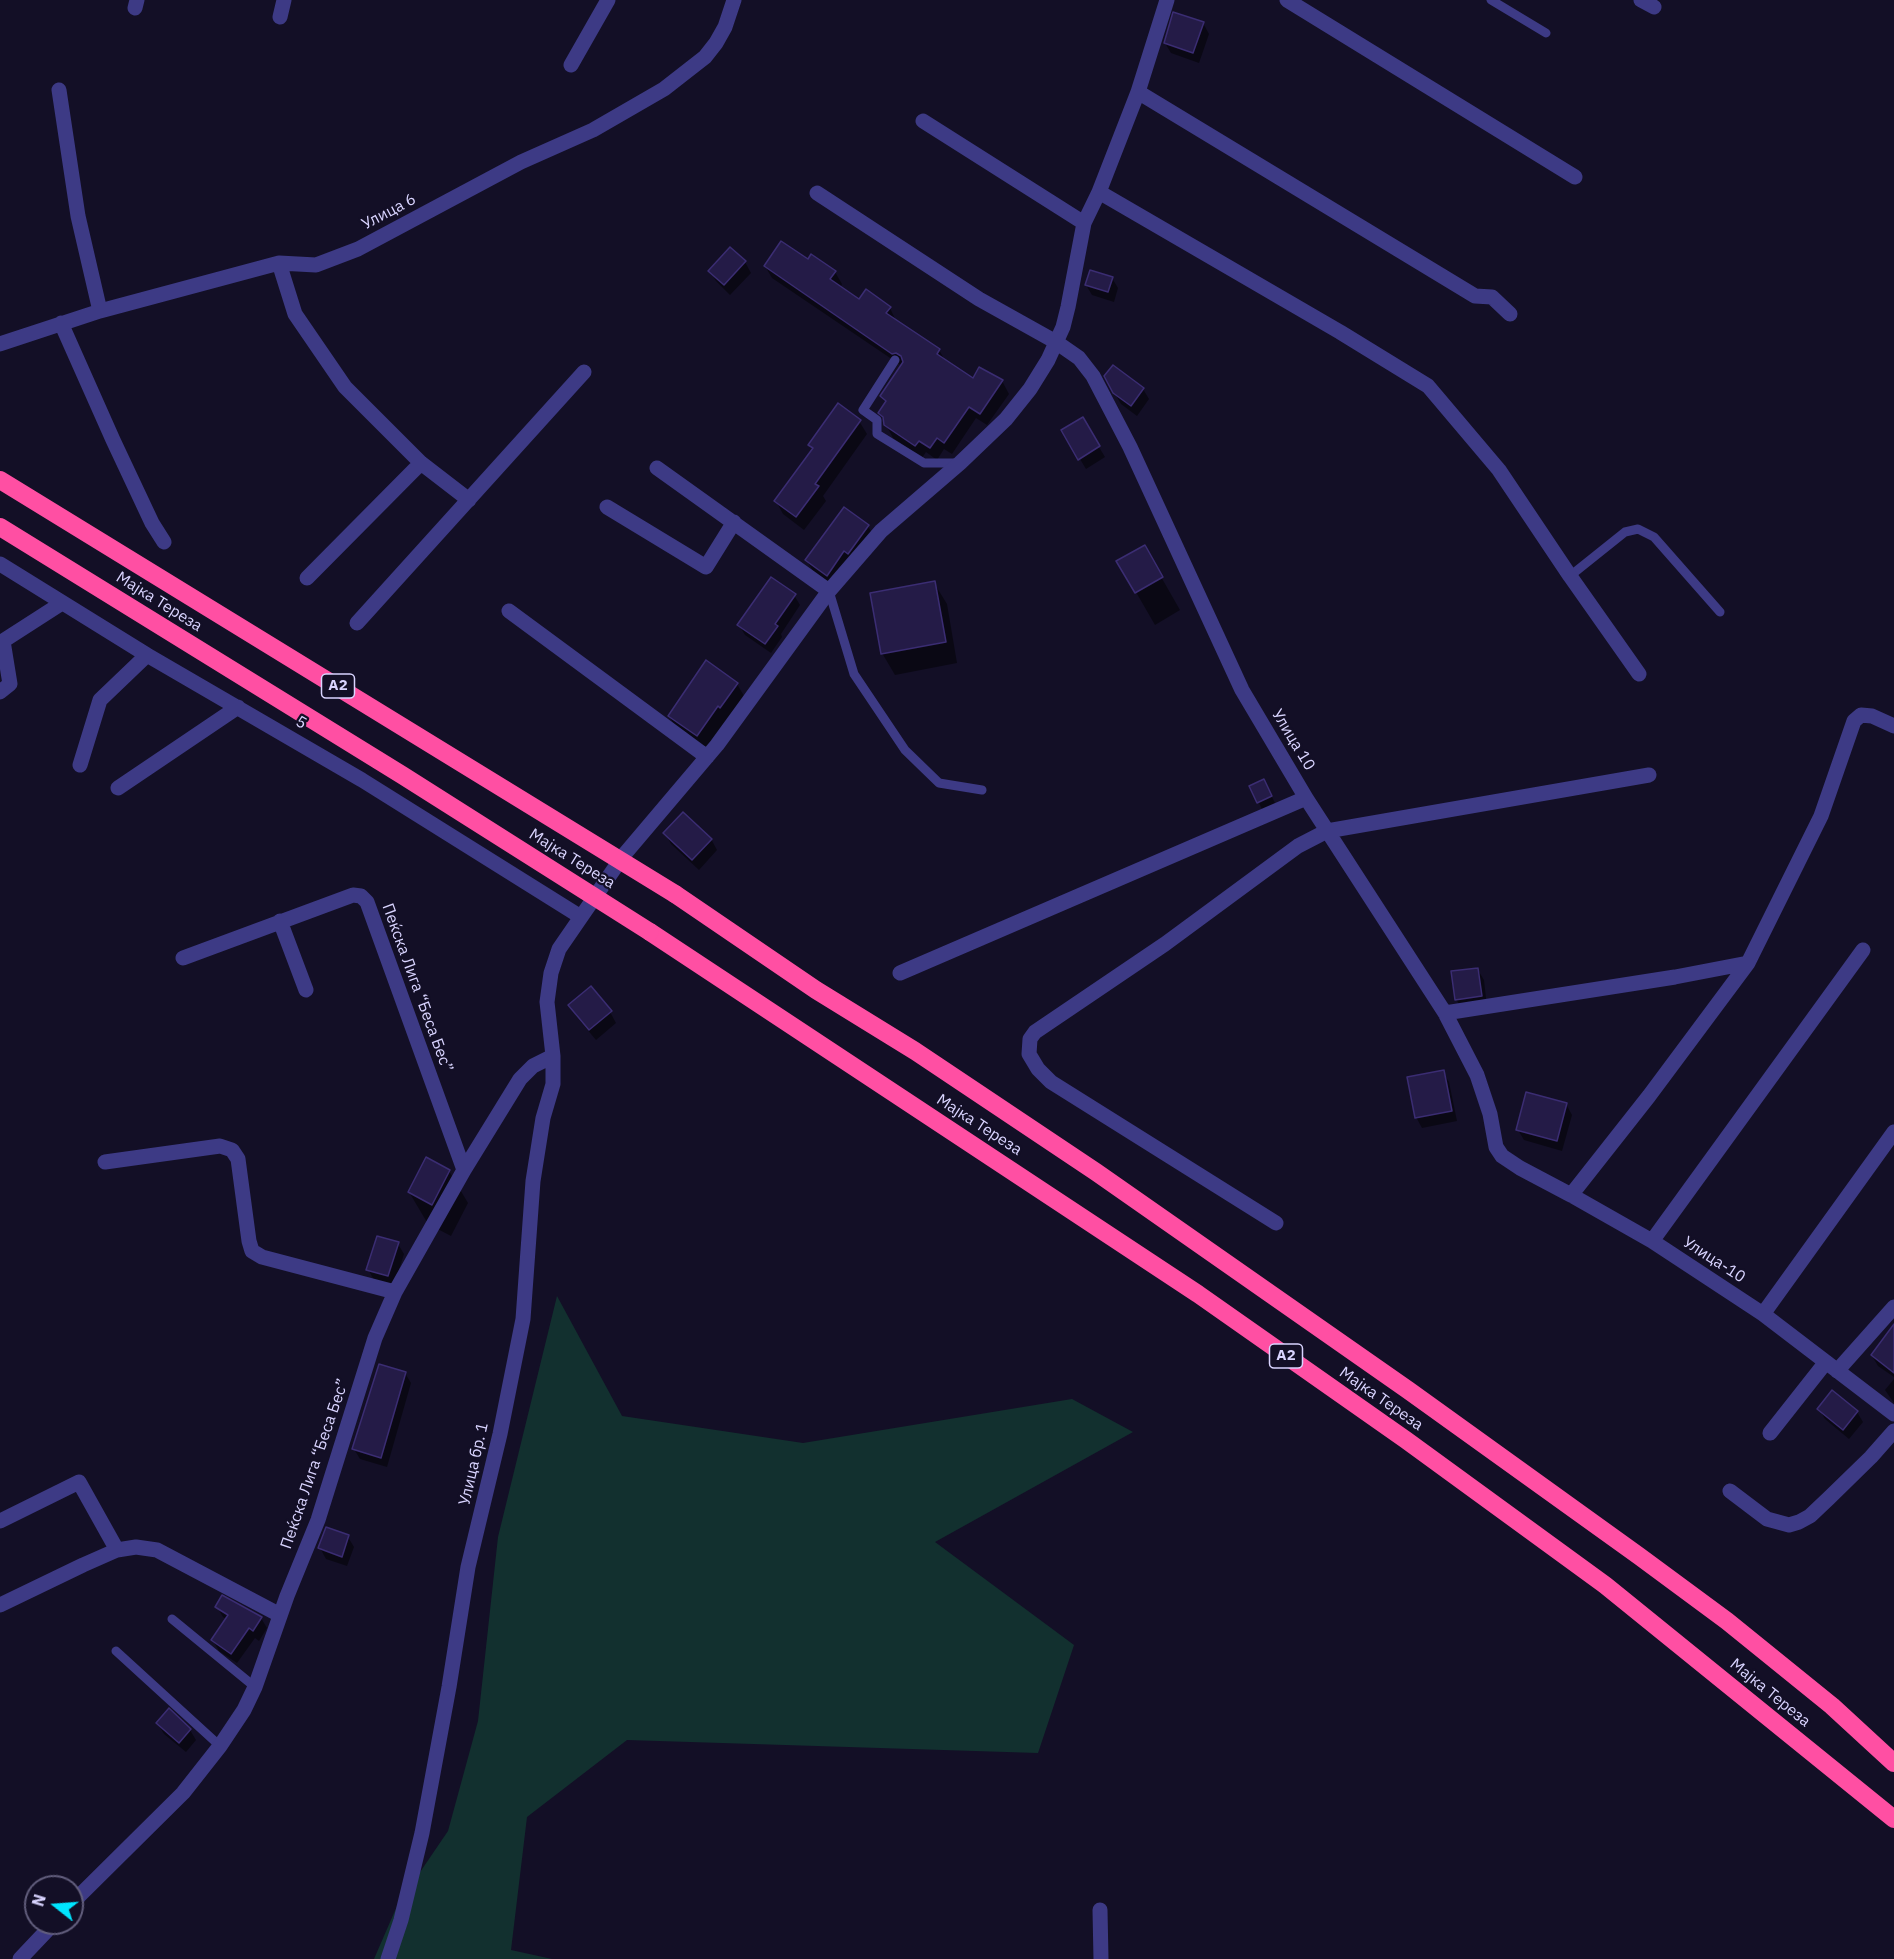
<!DOCTYPE html>
<meta charset="utf-8">
<style>
body{margin:0}
#map{position:relative;width:1894px;height:1959px;overflow:hidden;background:#130f26;font-family:"IBM Plex Sans",sans-serif}
canvas{display:block}
.north{position:absolute;left:24px;top:1875px;width:60px;height:60px;box-sizing:border-box;background:#130f26;border:2px solid #625e7d;border-radius:50%;rotate:287deg;font-size:16px;font-weight:700;line-height:24px;text-align:center;color:#d9d4ff}
.north::after{content:'';display:block;margin:auto;width:21px;height:27px;background:#00e5ff;clip-path:polygon(50% 0,100% 100%,50% 72%,0 100%)}
</style>
<div id="map">
<canvas width="1894" height="1959"></canvas>
<div class="north">N</div>
</div>
<script>
const g = document.querySelector('canvas').getContext('2d');
g.lineJoin = 'round';
function paint(path, color) {
  g.fillStyle = color;
  g.fill(path, 'evenodd');
}
function poly(rows) {
  const path = new Path2D();
  for (const r of rows) {
    path.moveTo(r[0], r[1]);
    for (let i = 2; i < r.length; i += 2) path.lineTo(r[i], r[i + 1]);
  }
  return path;
}
function strokePath(path, color, width, dash) {
  g.strokeStyle = color;
  g.lineWidth = width;
  g.lineCap = dash ? 'butt' : 'round';
  g.setLineDash(dash || []);
  g.stroke(path);
}
function write(font, color, halo, rows, align = 'center') {
  g.font = font + ' "IBM Plex Sans",sans-serif';
  g.lineWidth = 4.5;
  g.setLineDash([]);
  g.textBaseline = 'middle';
  g.strokeStyle = halo;
  g.fillStyle = color;
  for (const [text, x, y, turn = 0] of rows) {
    g.save();
    g.translate(x, y);
    g.rotate((+turn || 0) * Math.PI / 180);
    g.textAlign = isNaN(turn) ? turn : align;
    if (halo) g.strokeText(text, 0, 0);
    g.fillText(text, 0, 0);
    g.restore();
  }
}
const green = poly([
 [557,1296,622,1416,803,1443,1072,1399,1133,1432,935,1542,1074,1645,1038,1753,627,1740,527,1817,511,1950,552,1959,374,1959,397,1906,448,1831,478,1721,498,1537]
]);
const shadow = poly([
 [1203,23,1209,34,1199,63,1171,53,1165,43],
 [808,261,835,272,842,284,840,288,860,301,890,308,896,321,939,350,946,362,974,380,1002,381,1009,394,987,425,976,418,952,454,944,449,937,460,926,452,922,458,893,438,880,413,886,404,882,396,902,366,772,278,765,266],
 [745,262,751,273,730,295,716,281,710,271],
 [1112,278,1118,288,1114,302,1092,295,1086,285],
 [1143,389,1149,399,1137,416,1121,404,1114,392],
 [1082,419,1105,457,1086,469,1063,431],
 [859,421,867,434,823,496,826,501,804,530,783,514,776,501,813,451,810,445],
 [845,509,868,526,874,536,833,585,813,571,807,561],
 [1144,547,1180,610,1155,625,1118,561],
 [934,583,947,604,957,663,895,675,882,653],
 [794,595,800,605,781,634,782,637,771,653,745,635,739,625],
 [707,662,737,684,750,706,710,757,682,738,669,716],
 [1251,787,1269,791,1277,807,1264,813],
 [665,833,711,839,717,850,699,870,671,844],
 [1478,970,1484,980,1487,1007,1462,1009,1456,999],
 [591,989,610,1012,616,1023,596,1040,576,1016,570,1006],
 [1443,1072,1449,1082,1457,1121,1422,1128,1416,1117],
 [1566,1104,1572,1115,1562,1151,1524,1140,1518,1130],
 [449,1171,468,1203,451,1236,428,1224,409,1192],
 [398,1244,404,1254,394,1286,374,1280,368,1269],
 [1894,1336,1894,1377,1878,1366,1872,1356],
 [405,1373,411,1383,387,1467,360,1459,354,1449],
 [1894,1379,1894,1403,1885,1390],
 [1819,1409,1857,1412,1863,1422,1849,1439,1825,1419],
 [348,1537,354,1547,347,1566,326,1559,320,1548],
 [217,1607,261,1618,267,1628,259,1641,255,1638,237,1663,219,1651,213,1640,227,1620,223,1617],
 [158,1724,190,1730,196,1740,186,1752,164,1734]
]);
const building = poly([
 [1173,12,1204,22,1193,53,1164,43,1173,12],
 [781,241,808,259,811,254,836,271,830,279,859,299,866,289,891,307,886,313,940,349,937,354,973,378,979,367,1003,380,980,414,969,407,944,443,937,438,930,448,919,441,915,446,884,425,883,417,878,413,886,401,880,396,903,362,901,356,896,353,892,354,764,266,781,241],
 [730,247,746,261,724,285,708,271,730,247],
 [1090,270,1113,277,1108,292,1085,285,1090,270],
 [1113,365,1144,388,1131,406,1113,393,1104,376,1113,365],
 [838,403,861,420,815,484,819,486,796,517,774,501,813,448,808,445,838,403],
 [1083,417,1100,446,1078,460,1061,430,1083,417],
 [844,507,869,525,848,554,844,551,827,576,805,560,844,507],
 [1145,545,1163,577,1135,593,1116,561,1145,545],
 [771,577,796,594,775,624,778,626,765,644,737,625,771,577],
 [935,581,946,642,881,654,870,593,935,581],
 [706,660,738,683,720,708,718,706,697,736,668,716,706,660],
 [1264,779,1272,796,1257,803,1249,786,1264,779],
 [683,812,712,839,692,860,663,833,683,812],
 [1478,968,1482,996,1455,1000,1451,971,1478,968],
 [591,986,612,1011,589,1030,568,1005,591,986],
 [1444,1070,1452,1111,1415,1118,1407,1077,1444,1070],
 [1526,1092,1567,1103,1557,1141,1516,1130,1526,1092],
 [426,1157,450,1170,432,1205,408,1192,426,1157],
 [377,1236,399,1242,388,1276,366,1270,377,1236],
 [1894,1324,1894,1373,1871,1355,1894,1324],
 [379,1364,406,1372,381,1458,352,1449,379,1364],
 [1832,1390,1858,1411,1843,1430,1817,1409,1832,1390],
 [326,1527,349,1535,342,1557,318,1548,326,1527],
 [222,1595,262,1617,253,1631,249,1628,231,1654,211,1640,228,1615,215,1607,222,1595],
 [169,1708,191,1729,179,1743,156,1723,169,1708]
]);
const lane = poly([
 [1491,0,1546,33],
 [895,360,863,410,877,420,877,434,924,463,960,463],
 [1570,576,1625,532,1638,529,1654,537,1720,612],
 [829,591,854,674,905,750,939,783,982,790],
 [172,1619,255,1687],
 [116,1651,220,1746]
]);
const street = poly([
 [1287,0,1575,177],
 [1641,0,1654,7],
 [135,8,137,0],
 [280,17,284,0],
 [571,65,608,0],
 [59,90,78,216,100,311],
 [1138,92,1475,296,1492,297,1510,314],
 [923,121,1084,223],
 [1099,192,1340,332,1428,386,1499,470,1570,576,1639,674],
 [817,193,979,299,1056,342,1079,358,1093,376,1130,447,1242,690,1306,798,1445,1013,1477,1075,1490,1114,1496,1147,1502,1156,1520,1168,1571,1195,1652,1241,1763,1314,1894,1414],
 [279,263,295,314,345,387,421,463,469,500],
 [61,323,113,440,152,523,164,542],
 [0,344,100,311,279,263,316,265,358,249,521,162,593,130,664,89,705,57,716,43,725,27,734,0],
 [657,468,829,591],
 [607,507,706,567,734,522],
 [0,564,147,655,362,780,581,917],
 [307,578,421,463],
 [509,611,707,757],
 [357,623,584,372],
 [0,692,10,684,3,641,62,603],
 [80,765,100,700,147,655],
 [118,788,238,707],
 [280,921,306,990],
 [183,958,353,895,361,896,367,902,464,1170],
 [900,973,1306,798],
 [1445,1013,1675,977,1748,963],
 [105,1162,220,1146,232,1150,238,1159,249,1241,252,1251,262,1257,395,1292],
 [1571,1195,1649,1096,1748,963,1821,816,1854,721,1861,715,1872,716,1894,726],
 [1276,1223,1051,1082,1038,1069,1029,1054,1030,1039,1035,1032,1165,944,1298,846,1327,831,1649,775],
 [1652,1241,1863,950],
 [1763,1314,1894,1132],
 [1837,1371,1894,1307],
 [1770,1433,1826,1362],
 [1730,1491,1767,1519,1789,1525,1799,1522,1810,1516,1829,1498,1871,1457,1894,1431],
 [0,1521,79,1482,117,1550],
 [0,1605,83,1565,117,1550,136,1547,157,1550,280,1615],
 [72,1903,183,1793,220,1746,244,1710,255,1687,287,1596,318,1520,375,1338,395,1292,464,1170,520,1079,533,1066,553,1056],
 [1100,1910,1101,1959],
 [20,1959,54,1923],
 [388,1959,401,1920,422,1833,449,1687,468,1567,500,1434,523,1319,533,1181,543,1118,553,1084,553,1056,547,1002,551,973,559,949,623,856,717,745,829,591,881,531,960,463,1006,419,1030,389,1048,360,1063,327,1068,307,1084,223,1099,192,1138,92,1167,0]
]);
const highway = poly([
 [675,894,816,990,915,1051,1096,1172,1408,1390,1639,1556,1727,1621,1832,1706,1894,1763],
 [650,932,1198,1294,1406,1440,1605,1585,1894,1819]
]);
const highwayBridge = poly([
 [0,480,675,894],
 [0,527,402,775,650,932]
]);
const shields = [
 [338,686,33],
 [1286,1356,33]
];
const shieldNames = [
 ["A2",338,686],
 ["A2",1286,1356]
];
const streetNames = [
 ["Улица 6",389,212,-28],
 ["Мајка Тереза",159,602,32],
 ["5",301,723,30],
 ["Улица 10",1293,740,59],
 ["Мајка Тереза",572,859,32],
 ["Пеќска Лига “Беса Бес”",417,988,70],
 ["Мајка Тереза",979,1125,33],
 ["Улица-10",1714,1260,33],
 ["Мајка Тереза",1381,1399,35],
 ["Пеќска Лига “Беса Бес”",315,1464,-71],
 ["Улица бр. 1",474,1464,-77],
 ["Мајка Тереза",1770,1693,39]
];
paint(green, '#12302f');
paint(shadow, '#0007');
paint(building, '#241b47');
strokePath(building, '#3b2d73', 1.5);
strokePath(lane, '#3d3a85', 9);
strokePath(street, '#3d3a85', 15);
strokePath(highway, '#ff4fa3', 18);
strokePath(highwayBridge, '#ff4fa3', 18);
for (const [x, y, w] of shields) {
  const box = new Path2D();
  box.roundRect(x - w / 2, y - 12, w, 24, 4.5);
  g.fillStyle = '#130f26';
  g.fill(box);
  strokePath(box, '#d9d4ff', 1.5);
}
write('bold 15px', '#d9d4ff', null, shieldNames);
write('16px', '#d9d4ff', '#130f26', streetNames);
</script>
